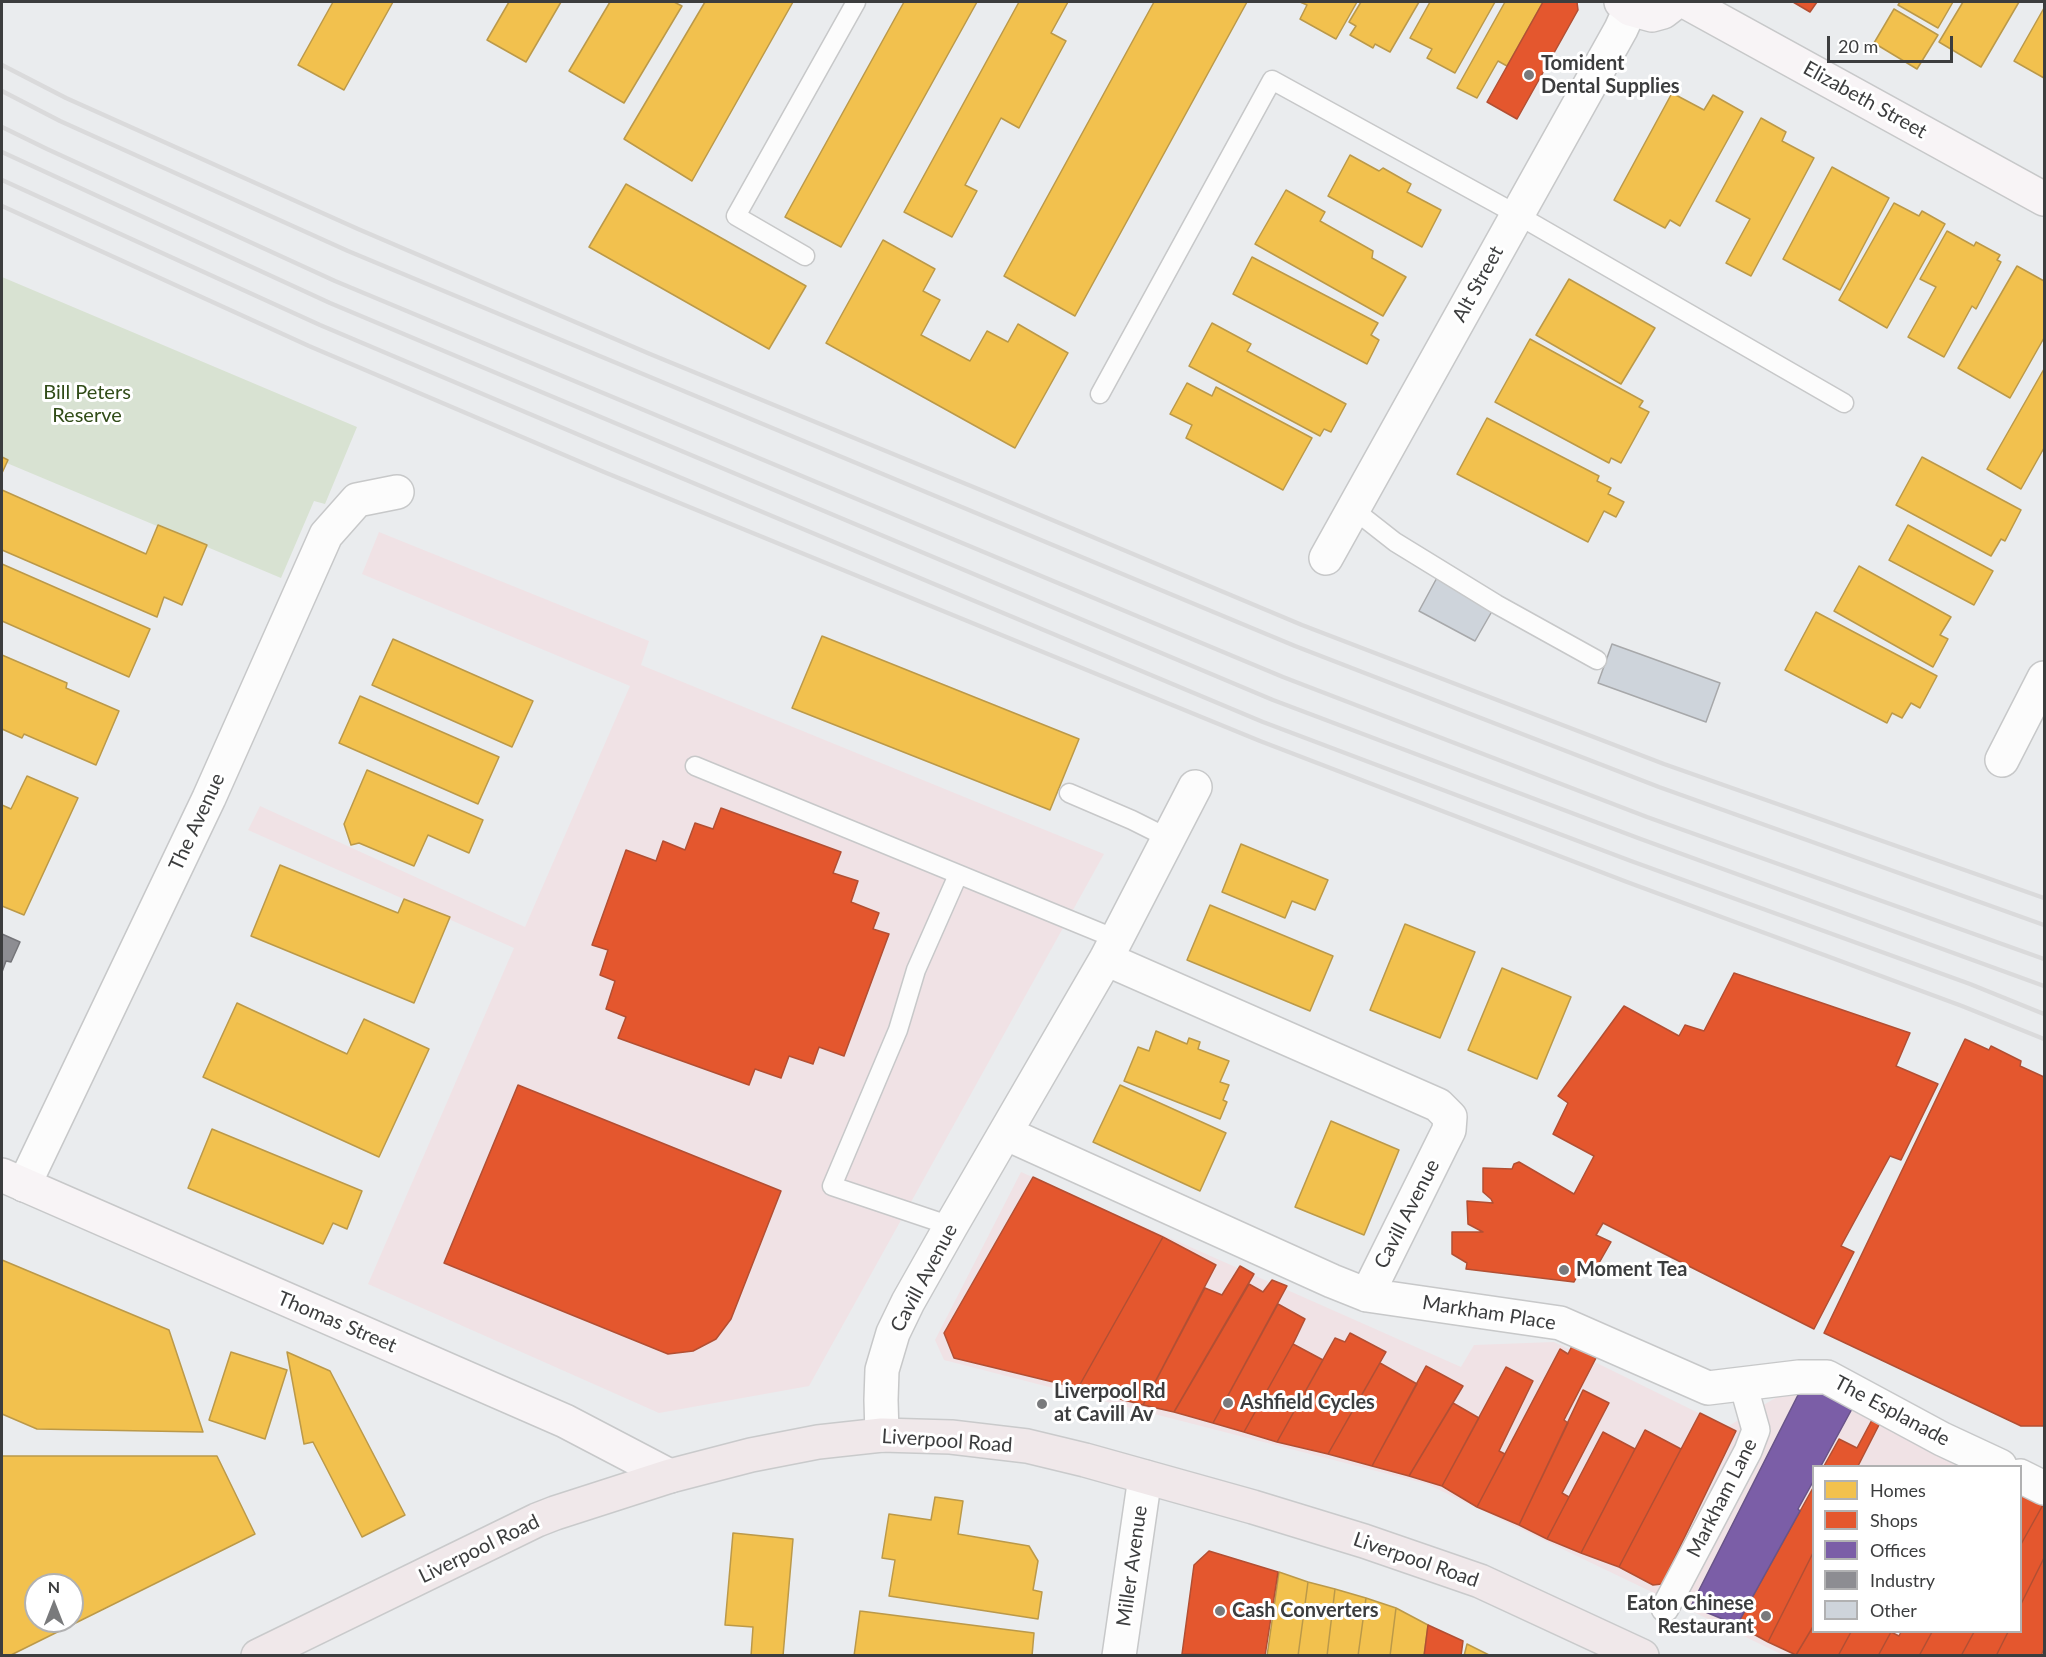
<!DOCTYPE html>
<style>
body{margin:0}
#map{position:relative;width:2046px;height:1657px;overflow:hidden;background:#eaecee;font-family:Lato,sans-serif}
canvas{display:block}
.frame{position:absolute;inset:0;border:3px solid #3c3d3e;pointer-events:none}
.legend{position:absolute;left:1812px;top:1465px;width:210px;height:168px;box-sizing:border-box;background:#fff;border:2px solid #b1b1b2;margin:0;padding:8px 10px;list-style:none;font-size:18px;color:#3c3d3e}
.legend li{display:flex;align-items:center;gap:12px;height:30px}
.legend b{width:30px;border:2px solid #b1b1b2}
.north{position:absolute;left:24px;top:1573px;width:60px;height:60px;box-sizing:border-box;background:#fff;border:2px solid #b1b1b2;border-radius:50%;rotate:0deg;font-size:16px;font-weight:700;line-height:24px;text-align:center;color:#3c3d3e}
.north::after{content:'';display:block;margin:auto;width:21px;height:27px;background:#797a7c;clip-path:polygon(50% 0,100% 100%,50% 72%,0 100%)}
.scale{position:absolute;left:1827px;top:36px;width:126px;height:27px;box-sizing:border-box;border:3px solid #3c3d3e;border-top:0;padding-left:8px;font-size:18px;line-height:21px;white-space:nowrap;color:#3c3d3e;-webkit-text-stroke:4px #fff;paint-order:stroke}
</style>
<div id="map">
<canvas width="2046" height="1657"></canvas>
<div class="frame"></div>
<ul class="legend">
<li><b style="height:16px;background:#f2c14e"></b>Homes</li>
<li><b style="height:16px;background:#e4572e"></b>Shops</li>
<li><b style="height:16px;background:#7b5ea7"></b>Offices</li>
<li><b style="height:16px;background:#8d8d92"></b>Industry</li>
<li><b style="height:16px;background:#ced4db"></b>Other</li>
</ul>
<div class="north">N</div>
<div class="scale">20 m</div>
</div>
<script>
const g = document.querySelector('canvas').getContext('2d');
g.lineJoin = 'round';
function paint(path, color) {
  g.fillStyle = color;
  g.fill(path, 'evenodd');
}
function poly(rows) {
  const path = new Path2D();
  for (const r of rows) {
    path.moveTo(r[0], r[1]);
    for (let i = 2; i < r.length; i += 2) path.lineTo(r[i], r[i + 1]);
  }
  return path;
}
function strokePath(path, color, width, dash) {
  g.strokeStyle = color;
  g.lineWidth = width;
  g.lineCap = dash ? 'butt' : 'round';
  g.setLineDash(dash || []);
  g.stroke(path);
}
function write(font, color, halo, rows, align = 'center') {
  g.font = font + ' Lato,sans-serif';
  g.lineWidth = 6;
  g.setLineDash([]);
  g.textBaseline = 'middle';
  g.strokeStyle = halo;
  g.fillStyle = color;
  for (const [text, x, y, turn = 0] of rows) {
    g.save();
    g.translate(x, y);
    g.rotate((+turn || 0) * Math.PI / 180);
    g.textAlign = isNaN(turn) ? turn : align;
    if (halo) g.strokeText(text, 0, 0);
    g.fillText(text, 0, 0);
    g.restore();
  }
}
const commercial = poly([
 [379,532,649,641,641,665,1104,854,809,1386,659,1413,368,1284,514,948,248,830,260,806,525,927,630,686,362,574],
 [1021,1172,1461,1367,1474,1345,1554,1342,1727,1427,1787,1391,1810,1389,1965,1466,1814,1466,1814,1632,2020,1632,2021,1494,2044,1506,2044,1655,1783,1655,1427,1484,944,1360,935,1340]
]);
const green = poly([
 [2,277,357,427,325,504,314,501,281,578,2,461]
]);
const homes = poly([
 [333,2,393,2,344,90,298,65,333,2],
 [509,2,561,2,526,62,487,40,509,2],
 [610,2,674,2,682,6,624,103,569,71,610,2],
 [705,2,793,2,692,181,624,139,705,2],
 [904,2,977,2,841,247,785,217,904,2],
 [1019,2,1068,2,1051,33,1066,41,1019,128,1001,118,965,185,977,191,952,237,904,212,1019,2],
 [1154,2,1247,2,1075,316,1004,276,1154,2],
 [1300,2,1357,2,1336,39,1300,19,1307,5,1300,2],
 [1361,2,1419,2,1390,52,1375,44,1373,48,1350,35,1356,26,1349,22,1361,2],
 [1430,2,1495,2,1455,73,1427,58,1432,49,1410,38,1430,2],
 [1505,2,1543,2,1507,66,1498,61,1477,98,1457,88,1505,2],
 [1900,2,1953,2,1938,28,1898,5,1900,2],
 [1963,2,2019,2,1981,67,1939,42,1963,2],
 [2044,8,2044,78,2014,61,2044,8],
 [1894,9,1938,35,1917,69,1874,43,1894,9],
 [1672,93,1704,110,1713,95,1743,112,1680,226,1670,220,1665,228,1614,200,1672,93],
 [1761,118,1786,132,1782,141,1814,158,1751,276,1726,263,1750,219,1716,201,1761,118],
 [1350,155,1379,171,1383,168,1411,184,1407,192,1441,210,1422,247,1328,196,1350,155],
 [1832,167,1889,198,1840,290,1783,259,1832,167],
 [626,184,806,286,769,349,589,247,626,184],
 [1286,190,1325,212,1320,221,1373,251,1372,258,1406,277,1383,316,1255,244,1286,190],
 [1894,203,1919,216,1922,211,1945,224,1887,328,1839,300,1894,203],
 [1947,231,1974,246,1976,242,2000,255,1997,260,2001,262,1976,309,1972,306,1944,357,1908,337,1936,287,1920,279,1947,231],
 [883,240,935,269,923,291,940,300,921,335,970,361,987,331,1008,342,1018,324,1068,353,1015,448,826,343,883,240],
 [1252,257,1378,323,1371,335,1379,340,1367,364,1233,294,1252,257],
 [2017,266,2044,281,2044,338,2010,398,1958,368,2017,266],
 [1569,279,1655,328,1621,384,1536,335,1569,279],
 [1212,323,1251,344,1247,351,1346,404,1331,432,1324,429,1320,436,1189,366,1212,323],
 [1530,339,1643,401,1639,407,1649,412,1621,463,1611,458,1609,463,1495,402,1530,339],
 [2044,369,2044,448,2021,489,1987,469,2044,369],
 [1187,383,1212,396,1216,387,1312,438,1283,490,1186,438,1192,425,1170,414,1187,383],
 [1487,418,1599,476,1597,481,1611,488,1608,494,1624,502,1616,517,1604,511,1588,542,1457,474,1487,418],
 [2,457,8,460,2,473,2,457],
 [1922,457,2021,510,2005,541,2001,539,1991,556,1896,505,1922,457],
 [2,490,146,554,158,525,207,545,182,605,164,597,157,617,2,550,2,490],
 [1908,525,1993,571,1974,605,1889,560,1908,525],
 [2,564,150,629,129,677,2,621,2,564],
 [1859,566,1951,617,1940,635,1948,639,1933,667,1834,611,1859,566],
 [1816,612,1937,676,1920,708,1911,703,1902,718,1892,713,1887,723,1785,670,1816,612],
 [822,636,1079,739,1050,810,792,708,822,636],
 [393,639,533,701,512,747,372,685,393,639],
 [2,655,67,683,66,688,119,711,96,765,24,734,22,738,2,729,2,655],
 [360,696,499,757,478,804,339,743,360,696],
 [367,770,483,820,469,853,428,835,414,866,359,843,351,845,344,824,367,770],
 [27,776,78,798,24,915,2,906,2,805,11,809,27,776],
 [1241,844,1328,880,1315,910,1292,901,1285,918,1222,892,1241,844],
 [280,865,398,913,404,899,450,917,414,1003,251,936,280,865],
 [1210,905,1333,956,1310,1011,1187,960,1210,905],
 [1405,924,1475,952,1440,1038,1370,1010,1405,924],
 [1502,968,1571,997,1537,1079,1468,1050,1502,968],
 [237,1003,347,1054,364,1019,429,1049,379,1157,203,1077,237,1003],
 [1156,1031,1187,1044,1189,1038,1200,1042,1198,1049,1229,1061,1220,1082,1229,1085,1223,1100,1227,1102,1220,1119,1124,1081,1138,1047,1149,1051,1156,1031],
 [1120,1085,1226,1133,1200,1191,1093,1142,1120,1085],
 [1331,1121,1399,1150,1364,1235,1295,1207,1331,1121],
 [212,1129,362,1191,347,1229,333,1223,323,1244,188,1188,212,1129],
 [2,1260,169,1330,203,1432,37,1429,2,1414,2,1260],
 [231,1352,287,1370,265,1439,209,1420,231,1352],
 [287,1352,330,1371,405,1515,362,1537,313,1442,304,1444,287,1352],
 [2,1456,217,1456,255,1534,9,1656,2,1656,2,1456],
 [36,1585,72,1585,72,1621,36,1621,36,1585],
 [935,1497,963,1501,958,1534,1029,1546,1038,1561,1033,1590,1042,1592,1038,1619,889,1596,895,1560,882,1558,889,1514,931,1520,935,1497],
 [733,1533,793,1539,783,1656,751,1656,753,1627,725,1625,733,1533],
 [1279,1572,1308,1582,1298,1656,1267,1656,1279,1572],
 [1308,1582,1335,1589,1327,1656,1298,1656,1308,1582],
 [1335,1589,1366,1598,1358,1656,1327,1656,1335,1589],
 [1366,1598,1396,1608,1390,1656,1358,1656,1366,1598],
 [1396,1608,1428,1625,1424,1656,1390,1656,1396,1608],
 [860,1611,1034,1633,1032,1656,854,1656,860,1611],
 [1467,1644,1491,1656,1464,1656,1467,1644]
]);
const shops = poly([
 [1543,2,1577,2,1578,10,1517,119,1487,102,1543,2],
 [1793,2,1817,2,1810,12,1793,2],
 [721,808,841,852,833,873,858,881,851,902,879,913,873,929,889,934,844,1056,819,1047,813,1064,789,1056,781,1078,755,1069,749,1085,618,1038,626,1017,606,1009,615,981,600,975,608,950,592,945,626,850,656,861,663,841,685,850,695,823,713,829,721,808],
 [1734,973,1910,1033,1896,1066,1938,1084,1901,1160,1890,1156,1841,1246,1854,1252,1814,1329,1603,1223,1596,1235,1611,1242,1595,1270,1583,1265,1574,1282,1466,1269,1467,1263,1452,1254,1452,1232,1483,1232,1468,1224,1467,1201,1493,1203,1491,1199,1483,1192,1483,1168,1512,1169,1514,1164,1519,1162,1574,1194,1594,1156,1553,1134,1568,1103,1558,1096,1624,1006,1679,1036,1685,1025,1704,1031,1734,973],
 [1965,1039,1989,1050,1991,1046,2021,1061,2020,1066,2044,1077,2044,1426,2021,1426,1824,1333,1965,1039],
 [518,1085,781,1191,731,1319,716,1339,693,1351,668,1354,444,1263,518,1085],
 [1033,1177,1163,1237,1078,1388,954,1358,944,1333,1033,1177],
 [1163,1237,1216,1265,1143,1405,1078,1388,1163,1237],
 [1240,1266,1254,1274,1174,1412,1143,1405,1205,1288,1222,1295,1240,1266],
 [1272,1280,1287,1286,1213,1423,1174,1412,1249,1284,1263,1292,1272,1280],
 [1278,1304,1305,1319,1293,1344,1244,1432,1213,1423,1278,1304],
 [1350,1333,1386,1352,1328,1454,1277,1442,1335,1338,1345,1342,1350,1333],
 [1293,1344,1323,1360,1277,1442,1244,1432,1293,1344],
 [1572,1346,1596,1358,1564,1420,1568,1423,1519,1525,1477,1507,1560,1349,1568,1354,1572,1346],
 [1380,1363,1417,1384,1372,1466,1328,1454,1380,1363],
 [1426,1366,1463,1386,1409,1476,1372,1466,1426,1366],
 [1506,1367,1533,1381,1499,1451,1505,1454,1477,1507,1442,1486,1506,1367],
 [1583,1390,1609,1403,1562,1493,1569,1497,1547,1539,1519,1525,1583,1390],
 [1453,1403,1479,1418,1442,1486,1409,1476,1453,1403],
 [1700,1413,1736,1431,1662,1584,1653,1585,1619,1567,1700,1413],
 [1873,1418,1881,1421,1858,1466,1824,1466,1839,1439,1857,1448,1873,1418],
 [1645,1430,1681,1449,1619,1567,1581,1553,1645,1430],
 [1603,1432,1635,1449,1581,1553,1547,1539,1603,1432],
 [1814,1486,1814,1551,1768,1642,1737,1625,1814,1486],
 [2020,1488,2044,1503,2020,1546,2020,1488],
 [2044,1503,2044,1558,2020,1606,2020,1546,2044,1503],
 [1209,1551,1278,1572,1265,1656,1182,1654,1194,1565,1209,1551],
 [1814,1551,1814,1625,1796,1655,1768,1642,1814,1551],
 [2044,1558,2044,1649,2041,1656,1996,1656,2008,1632,2020,1632,2020,1606,2044,1558],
 [1428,1625,1463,1641,1461,1656,1424,1656,1428,1625],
 [1814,1625,1814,1632,1851,1632,1838,1656,1796,1655,1814,1625],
 [1851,1632,1891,1632,1878,1656,1838,1656,1851,1632],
 [1891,1632,1899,1636,1901,1632,1932,1632,1919,1656,1878,1656,1891,1632],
 [1932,1632,1974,1632,1961,1656,1919,1656,1932,1632],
 [1974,1632,2008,1632,1996,1656,1961,1656,1974,1632]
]);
const offices = poly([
 [1813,1387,1853,1407,1821,1466,1814,1466,1814,1480,1798,1509,1800,1511,1737,1625,1691,1606,1800,1391,1813,1387]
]);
const industry = poly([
 [2,934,20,942,11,962,6,961,2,972,2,934]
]);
const building = poly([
 [1439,574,1495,606,1475,641,1419,611,1439,574],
 [1612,644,1720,683,1706,722,1598,683,1612,644]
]);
const service = poly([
 [805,256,736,216,856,2],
 [1100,394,1272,80,1516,214,1844,403],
 [1353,509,1395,542,1496,604,1597,660],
 [695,766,1116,939],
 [1069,793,1132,820,1168,838],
 [951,1226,832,1186,898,1030,916,970,958,875]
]);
const pedestrian = poly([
 [1665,1608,1748,1451,1756,1430,1743,1384]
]);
const minor = poly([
 [1326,558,1621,29,1630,9],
 [2002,760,2044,678],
 [1005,1133,1332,1281,1367,1295,1442,1144,1449,1130,1450,1117,1438,1105,1106,959],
 [24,1185,209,798,326,535,357,500,397,492],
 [1367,1295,1560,1323,1708,1388,1799,1377,1827,1377,1942,1439,2000,1466],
 [882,1435,881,1400,882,1370,893,1333,908,1302,951,1226,1106,959,1195,787],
 [2020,1476,2044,1488],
 [1119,1656,1145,1477]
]);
const secondary = poly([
 [1621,2,1630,9,1652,15,1663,12,1676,2],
 [1686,2,2044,199],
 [2,1175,565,1421,670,1476]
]);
const trunk = poly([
 [258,1656,537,1520,555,1513,670,1476,751,1455,818,1442,882,1435,951,1437,1027,1446,1085,1460,1253,1507,1364,1541,1480,1581,1642,1656]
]);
const rail = poly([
 [2,65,66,98,358,229,650,354,988,493,1302,625,1664,764,2044,898],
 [2,91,60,121,348,251,1295,646,1659,787,2044,925],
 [2,127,47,149,335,281,1283,677,1647,817,2044,959],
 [2,152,330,303,1273,700,1638,838,2044,986],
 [2,180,320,325,610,448,1263,722,1631,861,1970,984,2044,1014],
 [2,206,309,346,604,472,1260,741,1627,882,1962,1006,2044,1039]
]);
const markers = [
 [1529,75,6,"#797a7c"],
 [1564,1270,6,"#797a7c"],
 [1228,1403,6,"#797a7c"],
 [1042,1404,6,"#797a7c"],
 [1220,1611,6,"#797a7c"],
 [1766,1616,6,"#797a7c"]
];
const poiNames = [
 ["Tomident",1541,64],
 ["Dental Supplies",1541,87],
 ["Moment Tea",1576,1270],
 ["Liverpool Rd",1054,1392],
 ["at Cavill Av",1054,1415],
 ["Ashfield Cycles",1240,1403],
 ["Eaton Chinese",1754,1604,"right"],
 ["Restaurant",1754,1627,"right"],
 ["Cash Converters",1232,1611]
];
const streetNames = [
 ["Elizabeth Street",1865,100,29],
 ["Alt Street",1478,284,-61],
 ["The Avenue",197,822,-65],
 ["Cavill Avenue",1407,1214,-63],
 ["Cavill Avenue",924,1278,-62],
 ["Markham Place",1489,1313,9],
 ["Thomas Street",337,1322,23],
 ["The Esplanade",1892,1411,28],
 ["Liverpool Road",947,1441,4],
 ["Markham Lane",1722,1498,-63],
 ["Liverpool Road",479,1549,-26],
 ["Liverpool Road",1416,1560,19],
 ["Miller Avenue",1132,1566,-82]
];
const parkNames = [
 ["Bill Peters",87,393],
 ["Reserve",87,416]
];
paint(commercial, '#f0e2e5');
paint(green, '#d8e2d2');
paint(homes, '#f2c14e');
strokePath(homes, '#bb9949', 1.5);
paint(shops, '#e4572e');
strokePath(shops, '#b24f33', 1.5);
paint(offices, '#7b5ea7');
strokePath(offices, '#685488', 1.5);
paint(industry, '#8d8d92');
strokePath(industry, '#757579', 1.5);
paint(building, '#ced4db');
strokePath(building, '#a7a8aa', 1.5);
strokePath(service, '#c7c8c9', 21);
strokePath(pedestrian, '#c7c8c9', 30);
strokePath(minor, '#c7c8c9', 36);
strokePath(secondary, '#c7c8c9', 36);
strokePath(trunk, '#c9cacb', 36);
strokePath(service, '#fcfcfc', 18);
strokePath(pedestrian, '#fcfcfc', 27);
strokePath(minor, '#fcfcfc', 33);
strokePath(secondary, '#f8f4f6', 33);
strokePath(trunk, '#f0e8ea', 33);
strokePath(rail, '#dadadb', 4.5);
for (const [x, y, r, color] of markers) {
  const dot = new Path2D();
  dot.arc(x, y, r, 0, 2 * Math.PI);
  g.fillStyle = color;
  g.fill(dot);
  strokePath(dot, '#fff', 2);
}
write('bold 20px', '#3c3d3e', '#fff', poiNames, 'left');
write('20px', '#3c3d3e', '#fff', streetNames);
write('20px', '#314c18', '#fff', parkNames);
</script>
